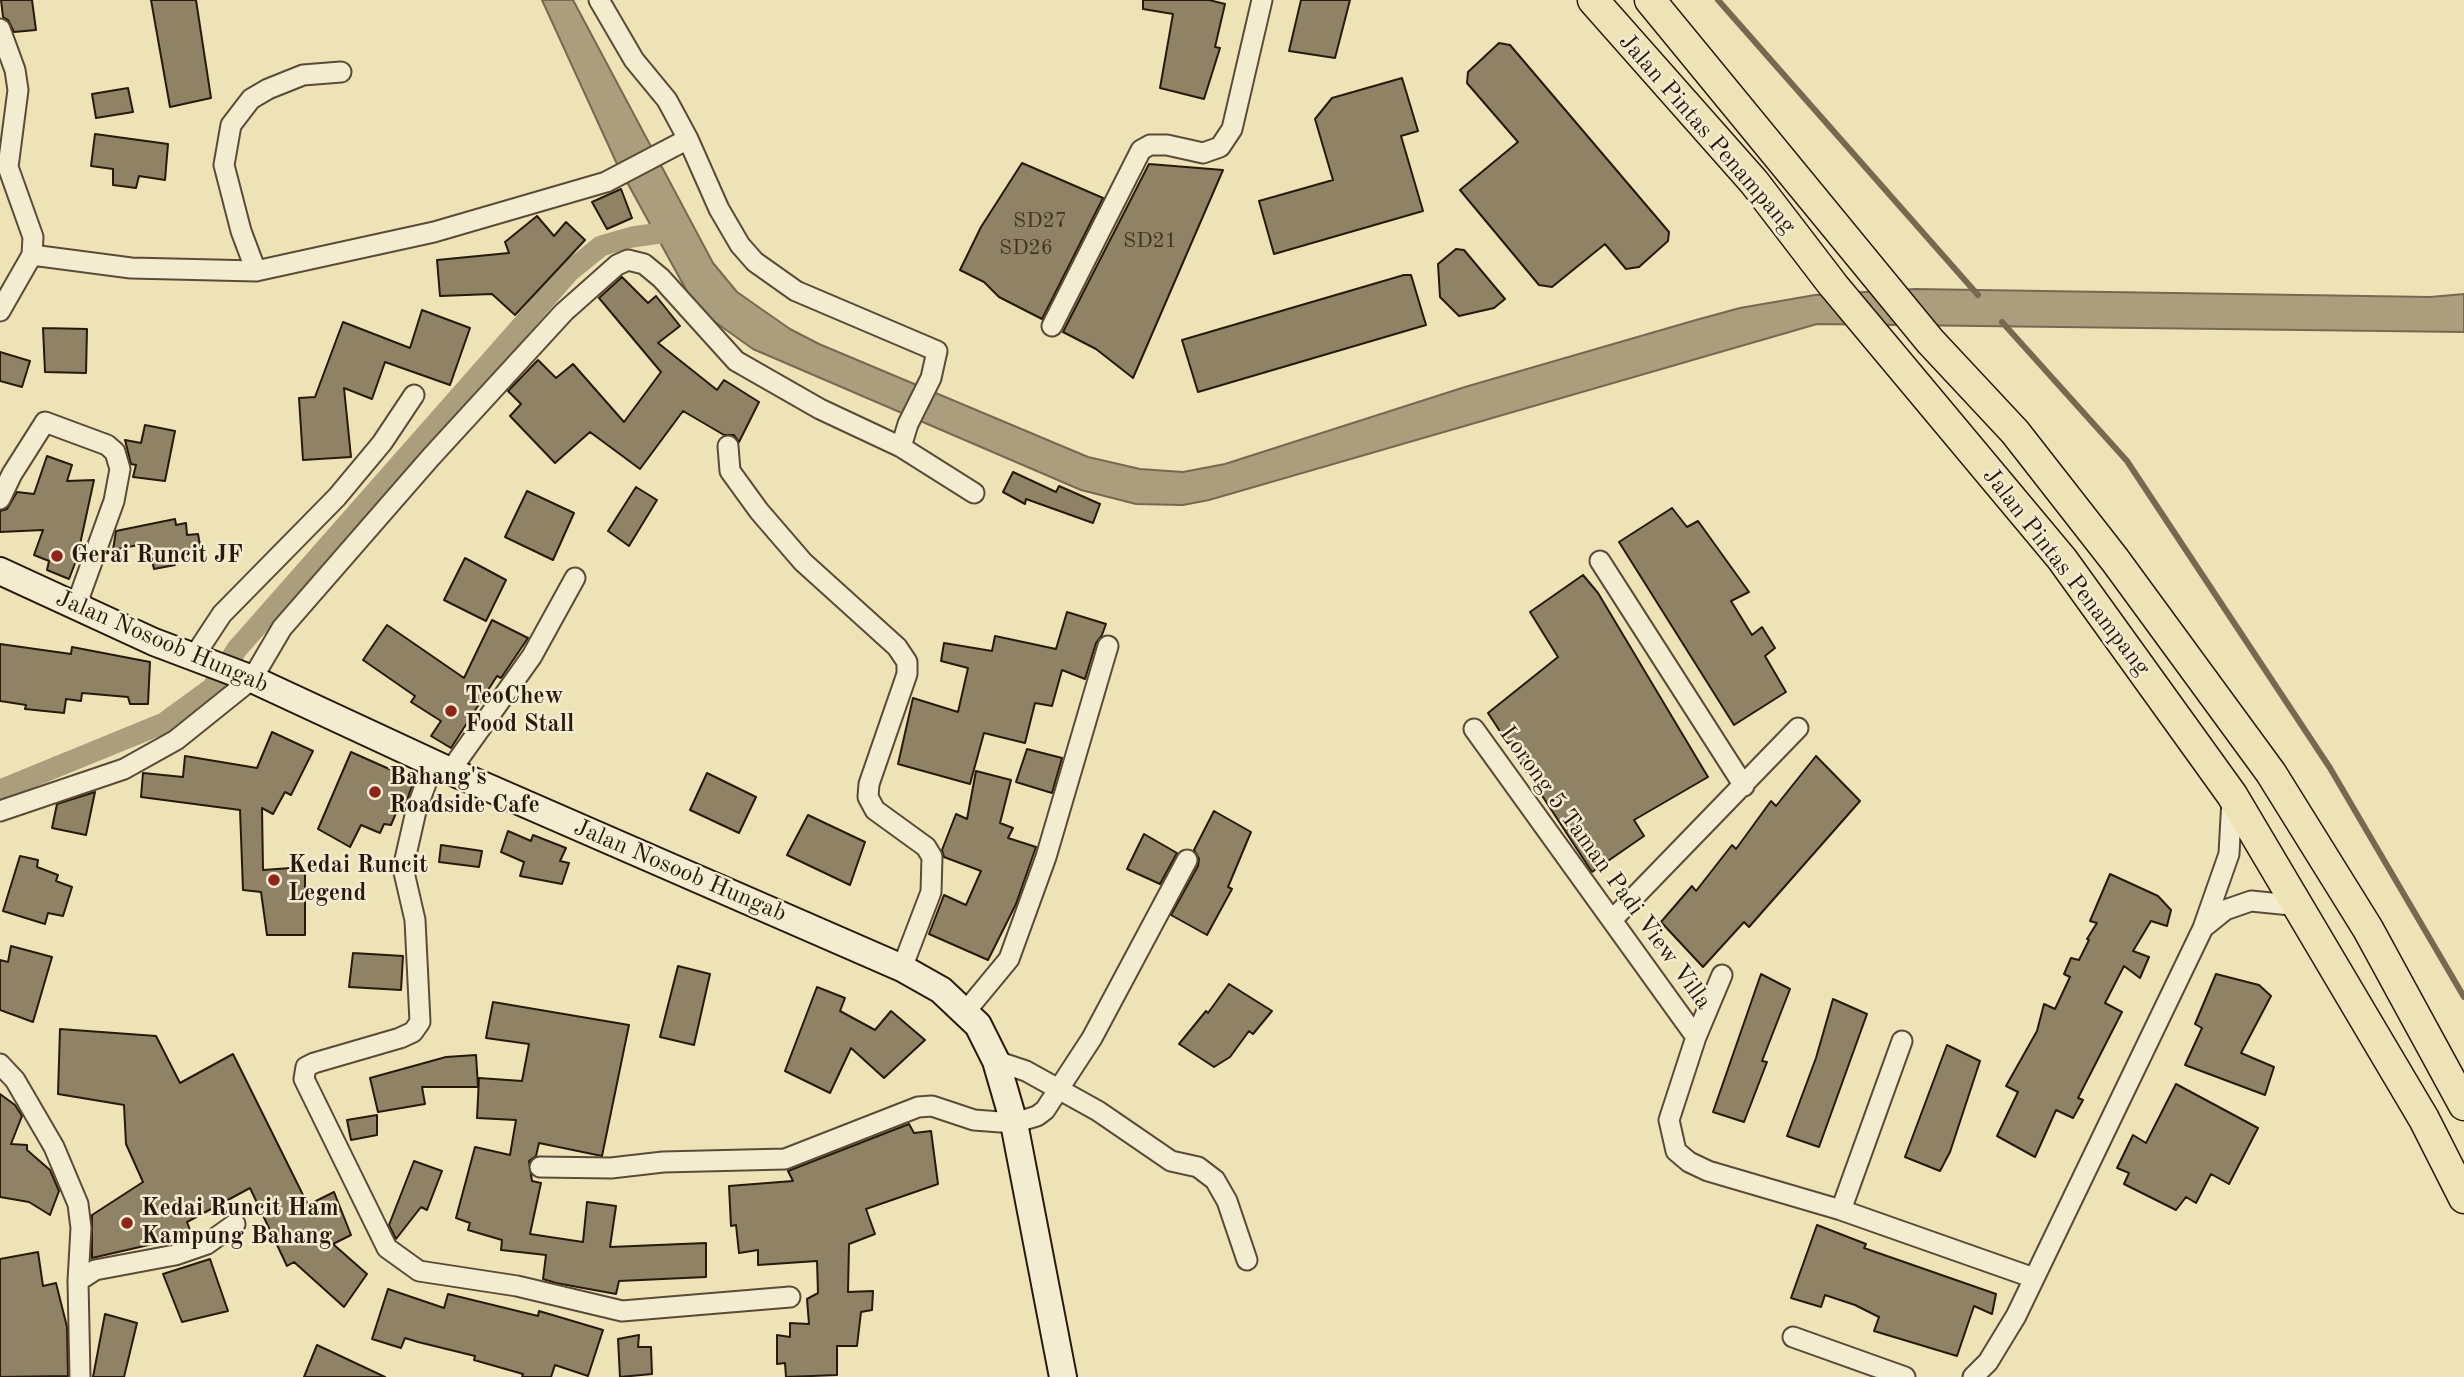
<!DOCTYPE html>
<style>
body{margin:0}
canvas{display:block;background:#eee2b7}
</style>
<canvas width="2464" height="1377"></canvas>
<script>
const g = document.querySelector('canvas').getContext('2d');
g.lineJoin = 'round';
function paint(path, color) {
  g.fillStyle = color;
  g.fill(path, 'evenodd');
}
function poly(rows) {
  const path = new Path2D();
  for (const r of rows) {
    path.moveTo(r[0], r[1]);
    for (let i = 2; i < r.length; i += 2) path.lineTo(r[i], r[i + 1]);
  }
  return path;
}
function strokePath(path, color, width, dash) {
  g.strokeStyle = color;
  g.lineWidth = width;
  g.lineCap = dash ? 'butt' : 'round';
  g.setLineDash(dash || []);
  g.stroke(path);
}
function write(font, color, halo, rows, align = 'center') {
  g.font = font + ' "Old Standard TT",serif';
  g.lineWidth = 5;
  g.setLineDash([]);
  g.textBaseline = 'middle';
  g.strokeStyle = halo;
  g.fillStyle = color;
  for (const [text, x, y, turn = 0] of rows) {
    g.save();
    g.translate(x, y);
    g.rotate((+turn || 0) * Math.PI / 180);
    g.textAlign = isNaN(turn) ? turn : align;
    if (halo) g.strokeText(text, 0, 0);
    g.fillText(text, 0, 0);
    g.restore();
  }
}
const water = poly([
 [542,0,573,0,713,263,737,292,790,329,819,344,1088,457,1140,469,1183,472,1225,464,1465,387,1696,320,1740,308,1815,295,1915,289,2430,297,2464,294,2464,332,1817,324,1209,500,1183,505,1136,504,1081,490,753,349,708,317,689,295,617,164,542,0]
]);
const stream = poly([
 [1718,0,1978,295],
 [2002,322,2127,461,2330,768,2464,997]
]);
const canal = poly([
 [0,790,164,723,212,688,237,649,570,271,601,246,632,237,675,231]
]);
const building = poly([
 [1,0,32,0,36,30,14,32,8,20,3,17,1,0],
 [151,0,196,0,211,98,170,107,151,0],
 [1143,0,1209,0,1225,4,1215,47,1220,48,1204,99,1160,88,1173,14,1143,9,1143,0],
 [1301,0,1350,0,1335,58,1289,51,1301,0],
 [1499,43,1510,45,1669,232,1668,241,1639,267,1626,269,1605,244,1552,287,1539,285,1460,190,1518,142,1467,83,1468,72,1499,43],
 [1402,78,1418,131,1401,136,1423,211,1274,254,1259,201,1333,180,1315,119,1332,98,1402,78],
 [128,88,133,112,96,118,92,94,128,88],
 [95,134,168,144,165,180,139,176,136,188,113,185,113,169,91,166,95,134],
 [1022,163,1103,198,1042,319,999,297,984,282,960,270,981,227,1022,163],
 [1149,164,1223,170,1133,378,1096,349,1063,332,1149,164],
 [621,189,632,218,607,229,592,202,621,189],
 [537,216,554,236,566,222,585,240,515,315,492,294,440,296,437,260,509,253,505,242,537,216],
 [1456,249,1464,250,1505,299,1494,308,1459,316,1440,297,1438,264,1456,249],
 [1404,275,1411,275,1426,325,1198,392,1182,340,1404,275],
 [622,277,648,303,656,296,680,326,658,343,717,390,724,380,759,402,739,442,734,435,724,435,683,411,640,469,590,432,555,463,510,416,521,404,508,391,538,360,556,378,573,364,624,422,661,372,599,298,622,277],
 [422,310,470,328,450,385,385,362,372,399,344,388,351,457,303,460,299,398,315,397,343,322,410,348,422,310],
 [43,328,87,329,86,373,45,372,43,328],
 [0,352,30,361,22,387,0,381,0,352],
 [145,425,175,431,165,481,133,477,136,465,131,464,125,440,141,443,145,425],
 [47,456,72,465,67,481,94,480,77,558,69,579,47,570,49,561,34,555,43,530,0,532,0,511,7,509,17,492,34,494,47,456],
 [1013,472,1056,492,1059,486,1100,504,1093,523,1026,499,1025,504,1003,492,1013,472],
 [636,487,657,500,629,546,608,531,636,487],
 [527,491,574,513,553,560,505,537,527,491],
 [1672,508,1687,527,1698,521,1749,592,1731,601,1752,635,1762,627,1775,648,1765,656,1786,692,1734,725,1619,542,1672,508],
 [175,519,176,525,186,523,187,535,198,534,202,556,174,560,175,565,154,569,148,543,113,550,116,531,175,519],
 [465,558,506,580,486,621,444,600,465,558],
 [1583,575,1598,593,1708,777,1634,820,1644,836,1592,872,1488,713,1558,657,1530,612,1583,575],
 [1067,612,1106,624,1102,635,1096,643,1085,679,1062,670,1052,706,1035,703,1025,743,984,733,970,784,898,764,913,698,958,712,968,668,941,661,944,643,992,651,995,636,1056,649,1067,612],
 [492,620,528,638,501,678,497,676,451,748,431,736,441,721,411,702,415,696,363,660,387,625,464,678,492,620],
 [0,644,71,654,72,647,150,662,148,704,130,704,128,697,82,693,81,701,66,699,64,713,25,709,26,705,0,701,0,644],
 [272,732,313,751,291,795,285,792,273,814,262,808,263,870,305,867,305,935,267,935,261,892,243,890,240,810,141,797,143,773,183,777,185,756,257,768,272,732],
 [1027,749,1062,758,1052,793,1016,782,1027,749],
 [351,752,414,780,406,803,401,801,391,825,384,824,380,833,361,825,350,847,318,829,351,752],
 [1816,756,1860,801,1749,927,1744,922,1703,967,1661,922,1692,886,1696,891,1732,845,1736,849,1771,801,1776,806,1816,756],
 [976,771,1011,780,1000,823,1013,828,1008,838,1036,847,1016,904,988,960,929,934,944,895,966,905,981,871,944,857,942,850,956,814,967,819,976,771],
 [707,773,756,797,739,833,690,810,707,773],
 [95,792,86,835,52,828,57,804,95,792],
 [1214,811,1251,832,1228,887,1232,889,1207,935,1171,915,1198,866,1199,859,1194,850,1214,811],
 [808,815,865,842,850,885,787,855,808,815],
 [508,831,531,841,533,835,566,848,560,861,569,863,562,884,520,876,524,862,501,852,508,831],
 [1144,834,1177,853,1160,884,1127,869,1144,834],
 [441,845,482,851,479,867,439,862,441,845],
 [20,856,38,860,37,867,58,875,56,881,72,887,63,916,48,913,45,924,3,911,20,856],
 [2110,874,2158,896,2171,910,2167,926,2151,921,2133,951,2149,957,2140,978,2124,966,2105,1003,2122,1012,2078,1098,2083,1100,2073,1118,2056,1110,2035,1157,1997,1136,2018,1092,2006,1086,2037,1031,2044,1004,2055,1009,2070,977,2064,974,2071,958,2079,960,2089,940,2087,939,2097,923,2090,921,2110,874],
 [11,946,52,957,33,1022,0,1010,0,960,8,962,11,946],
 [353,953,403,956,401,990,349,987,353,953],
 [678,966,710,974,694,1045,660,1037,678,966],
 [1761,974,1790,989,1762,1061,1767,1062,1744,1122,1713,1112,1761,974],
 [2216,974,2259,985,2271,996,2241,1053,2274,1067,2265,1095,2185,1065,2202,1028,2195,1024,2216,974],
 [1229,984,1272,1011,1253,1034,1249,1031,1230,1057,1214,1067,1179,1044,1206,1011,1208,1013,1229,984],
 [817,987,845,998,840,1011,875,1030,891,1011,925,1040,884,1078,851,1048,830,1093,785,1071,817,987],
 [1833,999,1867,1014,1819,1147,1787,1136,1816,1058,1833,999],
 [493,1002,629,1025,602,1156,539,1143,536,1156,529,1161,532,1181,541,1183,530,1234,583,1242,587,1202,616,1206,610,1247,706,1243,706,1277,619,1281,616,1294,556,1283,543,1279,546,1255,501,1250,502,1240,468,1230,470,1223,456,1218,475,1147,510,1155,516,1120,477,1118,479,1078,522,1081,529,1044,486,1038,493,1002],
 [60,1029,156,1036,180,1083,233,1054,308,1205,334,1192,351,1235,333,1244,367,1274,344,1307,294,1262,287,1266,250,1188,187,1222,192,1235,92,1258,92,1215,143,1182,126,1144,124,1105,58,1094,60,1029],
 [1947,1045,1980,1061,1950,1152,1940,1171,1905,1157,1947,1045],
 [476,1055,478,1087,422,1087,425,1104,378,1112,370,1078,446,1057,476,1055],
 [2176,1084,2258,1128,2229,1184,2211,1174,2196,1203,2186,1197,2176,1210,2124,1184,2129,1173,2117,1168,2133,1135,2146,1143,2176,1084],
 [0,1094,15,1105,22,1116,11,1144,27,1145,27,1150,50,1170,59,1191,50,1215,29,1202,0,1197,0,1094],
 [377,1115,377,1135,351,1140,347,1120,377,1115],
 [909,1124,914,1133,931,1131,938,1184,866,1209,875,1234,849,1244,848,1292,873,1291,872,1310,861,1312,857,1346,837,1346,837,1375,786,1377,785,1363,777,1364,777,1335,790,1337,790,1323,809,1324,807,1299,818,1293,817,1261,758,1265,758,1250,739,1253,736,1225,731,1226,729,1186,793,1181,788,1171,909,1124],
 [414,1161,442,1171,427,1210,421,1207,396,1239,389,1225,414,1161],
 [1817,1225,1866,1244,1864,1248,1996,1294,1992,1314,1974,1306,1957,1356,1874,1331,1879,1317,1855,1305,1825,1295,1821,1307,1791,1298,1817,1225],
 [38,1252,43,1286,56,1283,67,1327,68,1376,0,1377,0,1259,38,1252],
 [210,1259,228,1311,182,1322,163,1274,210,1259],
 [388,1289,444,1308,448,1294,538,1316,539,1311,603,1330,588,1376,555,1365,551,1377,522,1377,523,1374,474,1360,475,1356,418,1342,405,1338,401,1348,372,1339,388,1289],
 [105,1314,137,1323,124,1377,93,1377,105,1314],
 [639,1335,638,1347,651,1347,652,1374,620,1377,618,1339,639,1335],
 [317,1345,385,1377,304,1377,317,1345]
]);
const street = poly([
 [599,0,634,60,667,100,688,139],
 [0,29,15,70,18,90,8,167,33,237,32,255,0,311],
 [32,255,131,268,256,271,434,232,606,182,688,139,719,209,740,245,755,262,796,291,937,351,931,378,908,424,901,447],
 [256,271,241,231,224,165,231,125,251,99,268,89,303,75,341,72],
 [1052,326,1141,150,1150,145,1167,145,1203,153,1220,147,1232,129,1262,0],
 [728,446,730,471,759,511,803,562,897,647,907,662,907,674,869,784,868,797,875,810,926,847,932,857,931,892,902,968],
 [0,499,12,474,45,422,107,445,115,452,120,469,114,501,76,606],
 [1600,561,1744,786],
 [193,658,222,614,337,497,382,443,414,395],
 [1474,729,1696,1037],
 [433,764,416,811,403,868,415,920,420,1022,413,1032,400,1038,314,1063,306,1067,304,1079,387,1248,419,1271,517,1286,622,1311,790,1297],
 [450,771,532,656,575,578],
 [0,811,124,769,176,740,252,679,282,628,431,457,564,312,617,265,628,260,644,264,661,278,736,361,820,409,901,447,974,493],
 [1612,920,1798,728],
 [2204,927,2225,910,2251,901,2301,906],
 [1722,975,1696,1037,1669,1120,1676,1151,1689,1162,1708,1171,1841,1210,2034,1278],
 [966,1011,1009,959,1046,857,1108,646],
 [996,1061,1026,1071,1098,1111,1171,1161,1198,1167,1215,1180,1227,1201,1247,1260],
 [0,1064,15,1080,54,1147,78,1204,81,1228,78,1281,80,1377],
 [540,1167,611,1168,663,1162,785,1159,918,1107,932,1106,974,1120,1014,1123,1037,1116,1045,1110,1092,1038,1187,860],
 [1841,1210,1902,1041],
 [78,1281,95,1270,175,1255,207,1244,235,1224],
 [1793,1337,1905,1377],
 [1973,1377,1988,1362,2016,1316,2203,928,2229,854,2232,799]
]);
const secondary = poly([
 [0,571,154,642,252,679,450,771,902,968,941,990,978,1025,996,1061,1014,1123,1063,1377]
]);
const primary = poly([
 [1593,0,1754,182,1833,285,2062,559,2232,795,2424,1119,2464,1198],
 [1650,0,1930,341,2015,432,2115,560,2271,773,2368,929,2464,1105]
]);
const markers = [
 [57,556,7,"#8f2418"],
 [451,711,7,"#8f2418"],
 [375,792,7,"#8f2418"],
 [274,880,7,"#8f2418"],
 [127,1223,7,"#8f2418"]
];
const numberNames = [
 ["SD27",1040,221],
 ["SD21",1150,241],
 ["SD26",1026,248]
];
const streetNames = [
 ["Jalan Pintas Penampang",1707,134,49],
 ["Jalan Pintas Penampang",2066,572,52],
 ["Jalan Nosoob Hungab",162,642,23],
 ["Lorong 5 Taman Padi View Villa",1605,868,54],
 ["Jalan Nosoob Hungab",680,871,23]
];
const poiNames = [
 ["Gerai Runcit JF",71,556],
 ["TeoChew",465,697],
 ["Food Stall",465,725],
 ["Bahang's",389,778],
 ["Roadside Cafe",389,806],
 ["Kedai Runcit",288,866],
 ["Legend",288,894],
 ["Kedai Runcit Ham",141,1209],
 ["Kampung Bahang",141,1237]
];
paint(water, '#ab9e7d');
strokePath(water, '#776950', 2);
strokePath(stream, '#776950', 6);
strokePath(canal, '#ab9e7d', 21);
paint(building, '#8f8265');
strokePath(building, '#28190c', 2);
strokePath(street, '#5a4b37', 23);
strokePath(secondary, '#28190c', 30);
strokePath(primary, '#28190c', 33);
strokePath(street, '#f4ecd0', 19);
strokePath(secondary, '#f4ecd0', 26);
strokePath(primary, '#eee2b7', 30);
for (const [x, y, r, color] of markers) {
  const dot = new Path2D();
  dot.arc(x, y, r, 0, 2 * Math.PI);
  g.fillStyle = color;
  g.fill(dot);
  strokePath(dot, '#f4ecd0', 2.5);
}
write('21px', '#423322', null, numberNames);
write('24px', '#28190c', '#f4ecd0', streetNames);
write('bold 24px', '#28190c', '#f4ecd0', poiNames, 'left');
</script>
